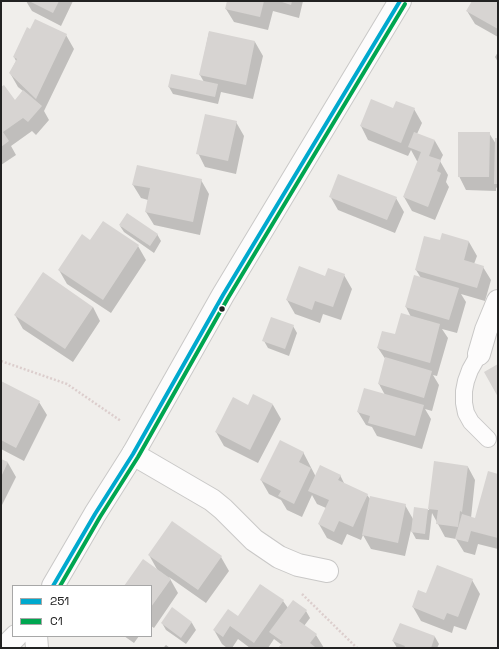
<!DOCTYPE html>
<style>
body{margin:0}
#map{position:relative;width:499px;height:649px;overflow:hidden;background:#f0eeeb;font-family:"Space Grotesk",sans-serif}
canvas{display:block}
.frame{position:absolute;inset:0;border:2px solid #222;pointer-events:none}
.legend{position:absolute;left:12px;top:585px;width:140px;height:52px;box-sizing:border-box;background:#fff;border:1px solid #a7a7a7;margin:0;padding:5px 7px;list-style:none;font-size:12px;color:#222}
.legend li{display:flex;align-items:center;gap:8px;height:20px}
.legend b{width:20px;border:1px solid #a7a7a7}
</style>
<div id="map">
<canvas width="499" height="649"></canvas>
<div class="frame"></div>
<ul class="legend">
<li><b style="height:5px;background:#00a9ce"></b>251</li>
<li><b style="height:5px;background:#00a651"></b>C1</li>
</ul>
</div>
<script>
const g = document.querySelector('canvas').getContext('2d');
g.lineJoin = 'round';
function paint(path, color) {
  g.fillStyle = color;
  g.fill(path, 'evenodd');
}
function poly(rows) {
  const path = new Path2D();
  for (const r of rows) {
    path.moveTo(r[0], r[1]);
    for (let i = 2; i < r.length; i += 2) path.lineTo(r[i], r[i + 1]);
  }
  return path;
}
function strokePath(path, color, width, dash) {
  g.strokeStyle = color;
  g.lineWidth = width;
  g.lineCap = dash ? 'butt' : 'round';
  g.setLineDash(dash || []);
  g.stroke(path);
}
const shadow = poly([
 [26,1,73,1,61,26,32,11],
 [228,1,303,1,299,18,273,11,268,30,234,22,226,9],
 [473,1,498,1,498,37,475,24,467,11],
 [209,32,255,42,263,56,253,99,221,92,218,104,173,94,169,87,204,82,200,75],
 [66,35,74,49,44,111,49,120,36,135,32,131,11,146,16,155,1,165,1,88,14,102,23,91,18,87,10,73,16,61,14,57],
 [498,52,498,62,495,57],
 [414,109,422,123,417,134,435,141,443,155,440,161,448,175,446,182,449,187,435,220,412,211,404,197,418,161,417,161,411,150,408,156,368,140,361,126,394,110],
 [236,122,244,136,236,174,205,167,198,153],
 [489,133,496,144,498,139,498,190,496,187,496,191,466,190,459,176],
 [201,180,209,194,200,235,154,225,146,212,148,200,141,198,133,185],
 [330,196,396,198,404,212,395,233,338,210],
 [103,222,138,246,146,260,111,313,67,284,59,270,90,241],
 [120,226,157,234,161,241,154,253,124,232],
 [443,235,469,242,477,256,474,264,483,267,491,280,485,301,461,294,466,302,457,333,442,329,448,338,437,376,433,375,439,385,432,411,425,409,431,419,422,449,377,436,372,427,366,425,358,412,385,395,379,384,386,360,378,348,396,335,411,317,406,307,421,278,416,270,441,242],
 [344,275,352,289,341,320,323,314,320,323,295,314,287,300,325,277],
 [93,307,100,321,73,362,23,329,15,315],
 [293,326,297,333,289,356,268,348,264,341],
 [1,383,39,402,47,415,24,461,1,449],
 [254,396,273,405,281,419,258,463,224,446,216,432,249,406],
 [303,452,316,477,340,475,345,485,367,495,371,500,405,505,413,519,415,508,429,510,435,463,468,467,475,480,471,518,476,519,498,475,498,549,478,544,475,555,464,552,456,539,445,537,432,513,429,540,416,539,411,530,405,556,371,549,363,535,361,540,347,534,342,545,327,538,319,524,326,508,317,504,312,495,302,517,287,510,281,500,269,494,261,480],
 [1,460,8,463,16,477,1,507],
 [172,522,221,557,229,571,206,603,169,577,178,593,154,628,151,626,151,586,125,586,158,571,149,555],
 [472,580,480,594,466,630,454,626,452,633,421,621,413,607,427,594],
 [261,585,283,601,288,608,306,611,310,618,304,626,316,635,324,648,280,648,282,645,274,639,268,648,250,648,238,639,232,648,227,648,222,644,214,630,238,617],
 [172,608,192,623,196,630,186,644,166,630,162,623],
 [400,624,435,637,439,644,437,648,397,648,393,641],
 [124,636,139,636,134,643],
 [166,645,170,648,163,648]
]);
const building = poly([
 [29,1,59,1,53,13],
 [227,1,264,1,260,17,225,9],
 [279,1,292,1,291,5],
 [472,1,498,1,498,29,466,11],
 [35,19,67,34,36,99,9,73,17,59,13,57,27,27,30,29],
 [209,31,255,41,246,85,199,75],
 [171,74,218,84,215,97,168,87],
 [4,85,15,100,23,90,42,106,28,122,23,118,3,132,9,141,1,147,1,87],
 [371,99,393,108,396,101,415,108,401,143,360,126],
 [205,114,237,121,228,161,196,154],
 [414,132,435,140,429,156,441,160,437,171,441,173,428,207,403,197,421,152,408,147],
 [458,132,490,132,489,177,458,177],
 [495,138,498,138,498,184,494,184],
 [137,165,202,179,193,222,145,212,150,188,132,185],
 [338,174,397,197,387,220,329,197],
 [127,213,158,234,150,246,119,225],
 [103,221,139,245,103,300,58,270,82,234,90,240],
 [442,233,469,241,464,260,484,266,477,288,415,270,424,236,440,240],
 [299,266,325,276,328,268,345,274,333,307,315,301,312,310,286,300],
 [43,272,93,307,65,349,14,315],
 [414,275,459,288,449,320,405,307],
 [401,313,440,324,430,363,377,348,382,331,395,334],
 [271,317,294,325,285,349,262,341],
 [385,357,432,371,424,398,378,384],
 [498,364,498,397,484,372],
 [1,381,40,401,16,448,1,440],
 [364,388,424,405,415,436,368,423,370,416,357,412],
 [253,394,273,404,250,450,215,432,233,397,248,405],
 [280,440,304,452,299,462,311,468,294,504,278,496,281,491,260,480],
 [1,459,8,462,1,477],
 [434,461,468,466,462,512,460,511,458,527,436,524,438,510,428,509],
 [320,465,341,475,338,480,368,494,353,527,339,521,334,532,318,524,329,500,308,491],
 [488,471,498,474,498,538,471,531,468,542,455,539,462,514,475,518],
 [370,496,406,504,398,543,362,535],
 [414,507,428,509,425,534,411,532],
 [172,521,222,556,198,590,148,555],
 [143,559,171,579,151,607,151,586,124,586],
 [437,565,473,579,458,617,447,613,444,620,412,607,418,590,426,593],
 [260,584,284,600,254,643,230,626,223,637,213,630,228,609,238,616],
 [293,600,307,610,299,621,317,634,310,643,315,647,314,648,278,648,283,642,269,632],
 [172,607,192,622,181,638,161,623],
 [400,623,435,636,431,648,404,648,405,646,392,641]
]);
const path = poly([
 [1,361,67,384,121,421],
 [302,594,357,648]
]);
const service = poly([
 [479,354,470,370,466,381,464,391,464,403,466,413,471,422,488,439]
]);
const minor = poly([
 [479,354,486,330,498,301],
 [133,454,212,500,223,509,254,540,279,557,298,565,327,571]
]);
const tertiary = poly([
 [53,586,95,514,133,454,223,295,400,1],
 [36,636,37,648],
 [4,648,16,636]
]);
const bus1 = poly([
 [53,586,95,514,133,454,223,295,400,1]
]);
const bus2 = poly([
 [60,586,100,517,138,457,228,298,405,4]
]);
const markers = [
 [222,309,3.5,"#222"]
];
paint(shadow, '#0003');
paint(building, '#d7d4d2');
strokePath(service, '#c9c8c7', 18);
strokePath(minor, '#c9c8c7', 24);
strokePath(tertiary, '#c9c8c7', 24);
strokePath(path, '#dccecd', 2.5, [2, 2]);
strokePath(service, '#fdfcfc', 16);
strokePath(minor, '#fdfcfc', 22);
strokePath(tertiary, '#fdfcfc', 22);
strokePath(bus1, '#00a9ce', 4);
strokePath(bus2, '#00a651', 4);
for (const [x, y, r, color] of markers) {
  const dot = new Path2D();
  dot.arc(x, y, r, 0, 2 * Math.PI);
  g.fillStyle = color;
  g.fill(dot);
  strokePath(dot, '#fff', 1.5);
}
</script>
